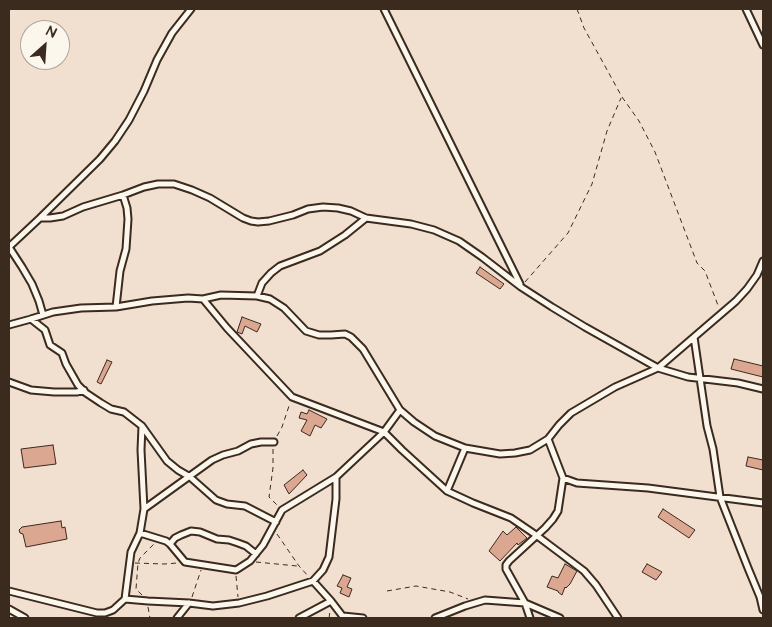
<!DOCTYPE html>
<style>
body{margin:0}
#map{position:relative;width:772px;height:627px;overflow:hidden;background:#f1dfd0;font-family:"Architects Daughter",sans-serif}
canvas{display:block}
.frame{position:absolute;inset:0;border:10px solid #3b2a1e;pointer-events:none}
.north{position:absolute;left:20px;top:20px;width:50px;height:50px;box-sizing:border-box;background:#fbf7ec;border:1px solid #aea59a;border-radius:50%;rotate:26deg;font-size:14px;font-weight:700;line-height:20px;text-align:center;color:#3b2a1e}
.north::after{content:'';display:block;margin:auto;width:18px;height:22px;background:#3b2a1e;clip-path:polygon(50% 0,100% 100%,50% 72%,0 100%)}
</style>
<div id="map">
<canvas width="772" height="627"></canvas>
<div class="frame"></div>
<div class="north">N</div>
</div>
<script>
const g = document.querySelector('canvas').getContext('2d');
g.lineJoin = 'round';
function paint(path, color) {
  g.fillStyle = color;
  g.fill(path, 'evenodd');
}
function poly(rows) {
  const path = new Path2D();
  for (const r of rows) {
    path.moveTo(r[0], r[1]);
    for (let i = 2; i < r.length; i += 2) path.lineTo(r[i], r[i + 1]);
  }
  return path;
}
function strokePath(path, color, width, dash) {
  g.strokeStyle = color;
  g.lineWidth = width;
  g.lineCap = dash ? 'butt' : 'round';
  g.setLineDash(dash || []);
  g.stroke(path);
}
const building = poly([
 [480,267,504,284,500,289,476,273,480,267],
 [242,317,261,324,257,332,245,326,242,334,237,332,242,317],
 [734,359,763,366,763,377,731,369,734,359],
 [107,360,112,362,101,384,97,382,107,360],
 [309,410,327,419,321,428,315,425,310,436,301,431,307,420,299,418,301,412,307,414,309,410],
 [53,445,56,464,24,468,21,449,53,445],
 [748,457,763,460,763,470,746,466,748,457],
 [303,470,307,475,289,494,284,485,303,470],
 [663,509,695,530,689,538,658,517,663,509],
 [61,521,62,528,65,527,67,539,26,547,23,534,20,533,19,530,22,527,61,521],
 [516,527,527,538,518,545,517,543,500,561,489,551,503,531,507,535,516,527],
 [565,564,577,571,570,584,566,588,565,587,562,595,558,592,558,591,547,587,552,576,558,578,565,564],
 [647,564,662,572,656,580,642,572,647,564],
 [343,575,351,578,347,587,352,589,349,597,340,593,342,588,337,586,343,575]
]);
const path = poly([
 [577,9,584,28,622,97,639,121,655,152,697,263,705,271,719,308],
 [525,282,568,233,592,184,607,131,621,98],
 [277,436,282,427,290,403],
 [273,449,273,468,269,497,278,506],
 [277,534,299,566,309,577],
 [256,562,297,566],
 [135,563,164,564,178,563],
 [236,576,238,597],
 [387,591,416,586,450,592,468,599],
 [142,595,136,589,138,563,140,558,155,543],
 [192,597,201,570],
 [148,607,150,618],
 [329,618,330,611]
]);
const minor = poly([
 [384,9,520,284],
 [746,9,763,45],
 [40,218,100,159,115,141,129,120,144,91,157,60,172,33,191,9],
 [9,247,40,218,50,218,63,216,83,207,123,195,144,187,158,184,174,184,192,190,210,198,243,218,251,221,258,222,269,221,293,215,308,209,323,207,338,208,351,211,366,218,411,224,434,230,459,241,482,257,521,287,552,307,585,327,658,368,736,301,747,289,757,275,763,261],
 [9,247,22,267,32,284,39,301,43,315],
 [257,296,262,283,271,273,280,266,320,251,345,235,366,218],
 [203,299,221,295,257,296,270,299,284,308,306,331,319,335,331,335,345,334,351,337,363,349,400,410,414,422,435,436,465,448],
 [116,307,120,271,126,249,128,219,127,208,123,195],
 [9,325,31,319,53,312,81,308,116,307,152,301,188,298,203,299,227,328,292,397,384,432,402,450,447,491,473,503,511,518,536,535,584,571,596,585,618,618],
 [694,337,707,426,713,449,720,497,748,568,760,597,763,610],
 [9,382,31,390,54,392,77,392,84,390],
 [142,426,167,461,178,470,190,477,216,500,227,504,245,506,276,522],
 [563,478,577,483,648,488,763,503],
 [447,491,465,448,500,454,515,453,530,450,548,439,559,425,571,413,615,387,658,368,688,377,738,383,763,389],
 [144,509,212,460,223,455,238,451,251,444,261,442,274,442],
 [140,533,166,541,170,544,185,562,236,570,250,561,263,545,282,510,336,477,384,432,400,410],
 [170,544,175,538,181,535,191,531,200,532,217,539,229,540,238,543,246,546,256,554],
 [313,581,323,570,329,557,336,499,336,477],
 [9,591,97,613,105,613,113,610,125,599,131,552,140,533,144,509,141,450,142,426,124,412,111,409,101,403,86,393,78,385,66,364,62,353,50,345,45,330,31,319],
 [125,599,148,601,189,603,213,606,239,603,267,596,313,581,331,601,344,618],
 [9,609,25,618],
 [343,616,363,618],
 [177,618,189,603],
 [299,618,331,601],
 [435,618,465,606,485,600,525,603,560,618],
 [530,618,525,603,506,569,506,565,509,561,545,528,553,519,558,511,563,478,548,439]
]);
paint(building, '#dba790');
strokePath(building, '#3b2a1e', 1);
strokePath(minor, '#3b2a1e', 9);
strokePath(path, '#3b2a1e', 1, [5, 4]);
strokePath(minor, '#fbf7ec', 5);
</script>
